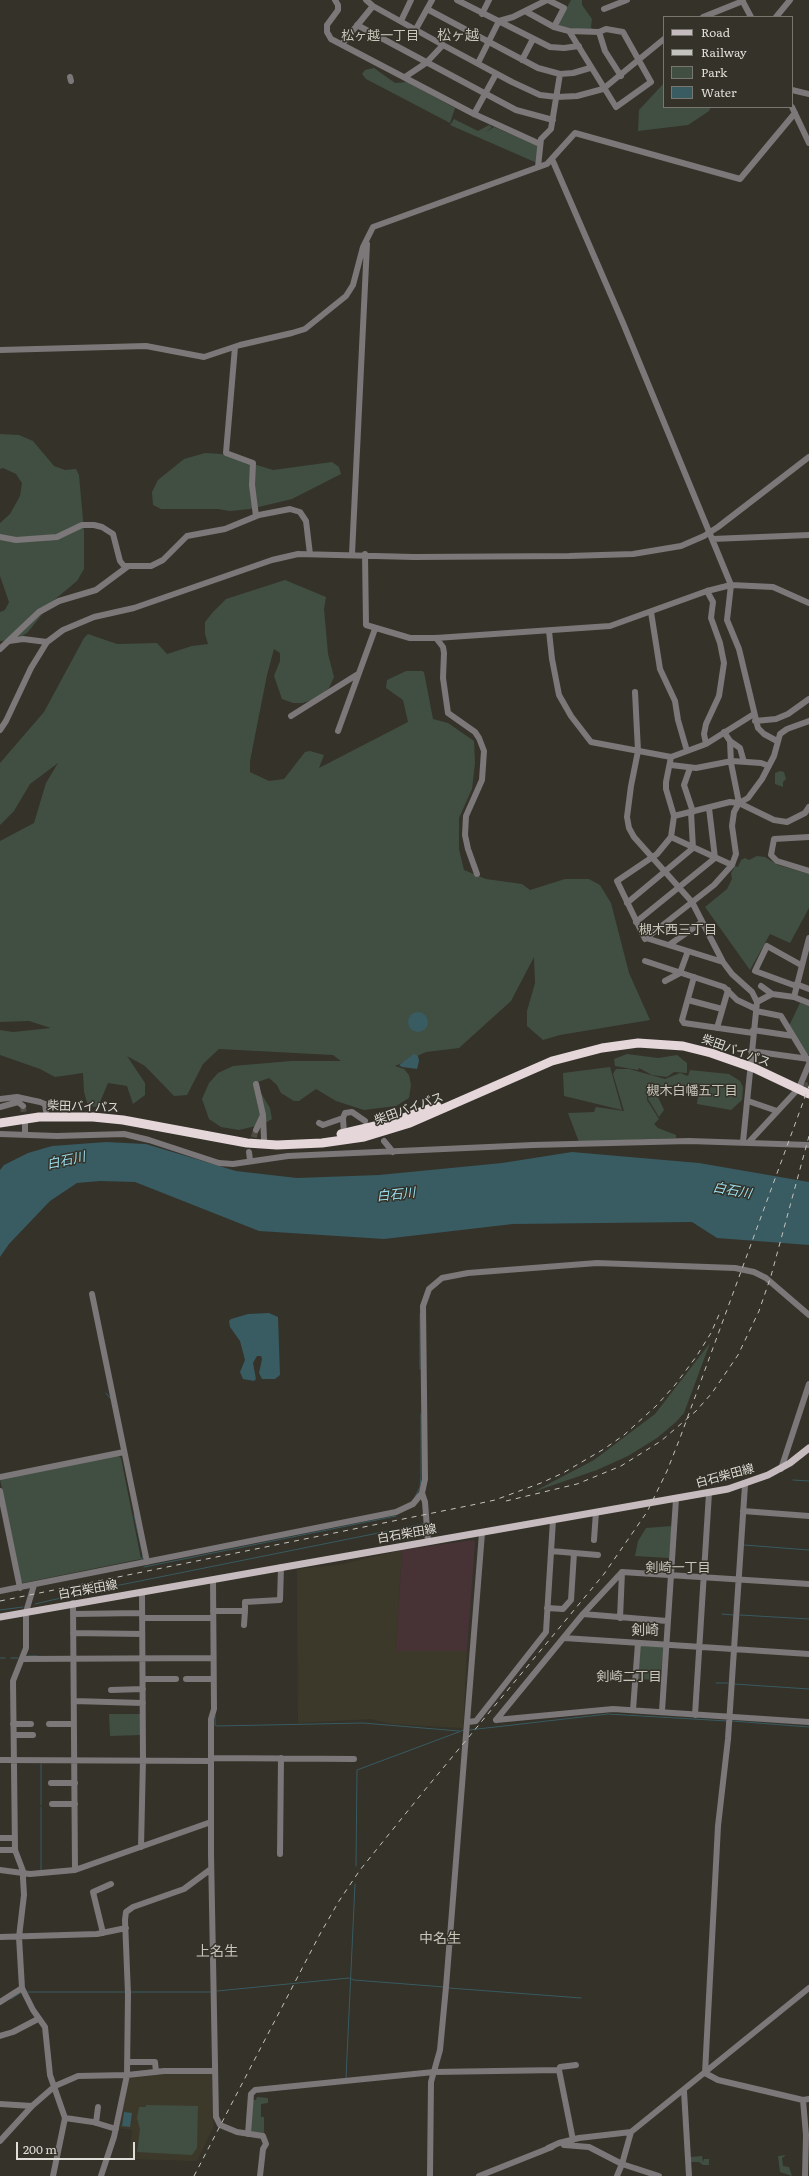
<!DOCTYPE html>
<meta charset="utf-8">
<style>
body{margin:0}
#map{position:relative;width:809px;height:2176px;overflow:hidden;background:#343229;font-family:Literata,serif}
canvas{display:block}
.legend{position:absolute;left:663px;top:16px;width:130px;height:92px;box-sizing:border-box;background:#343229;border:1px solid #78776f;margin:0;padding:5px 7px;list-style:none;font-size:12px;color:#dfded8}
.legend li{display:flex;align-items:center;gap:8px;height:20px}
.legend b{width:20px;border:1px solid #78776f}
.scale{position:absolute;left:16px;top:2142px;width:119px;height:18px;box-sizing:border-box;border:2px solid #dfded8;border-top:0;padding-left:5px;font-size:12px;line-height:14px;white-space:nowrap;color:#dfded8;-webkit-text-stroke:3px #343229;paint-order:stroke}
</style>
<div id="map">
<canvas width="809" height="2176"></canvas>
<ul class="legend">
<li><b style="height:5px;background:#c6bbbe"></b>Road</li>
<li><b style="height:5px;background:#c4c3bd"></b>Railway</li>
<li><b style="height:11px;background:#414f42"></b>Park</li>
<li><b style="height:11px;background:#395b62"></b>Water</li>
</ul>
<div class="scale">200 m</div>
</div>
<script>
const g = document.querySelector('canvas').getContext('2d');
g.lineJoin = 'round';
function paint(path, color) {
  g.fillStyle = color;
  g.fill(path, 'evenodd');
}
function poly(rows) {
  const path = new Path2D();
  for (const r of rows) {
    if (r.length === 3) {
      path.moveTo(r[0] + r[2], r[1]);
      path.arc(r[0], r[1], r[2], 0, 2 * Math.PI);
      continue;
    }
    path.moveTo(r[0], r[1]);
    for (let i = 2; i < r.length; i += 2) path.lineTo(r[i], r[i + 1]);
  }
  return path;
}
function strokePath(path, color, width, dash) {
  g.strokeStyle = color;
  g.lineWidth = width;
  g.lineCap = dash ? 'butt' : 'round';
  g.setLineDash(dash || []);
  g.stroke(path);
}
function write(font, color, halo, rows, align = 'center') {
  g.font = font + ' Literata,"Noto Sans JP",serif';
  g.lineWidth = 3;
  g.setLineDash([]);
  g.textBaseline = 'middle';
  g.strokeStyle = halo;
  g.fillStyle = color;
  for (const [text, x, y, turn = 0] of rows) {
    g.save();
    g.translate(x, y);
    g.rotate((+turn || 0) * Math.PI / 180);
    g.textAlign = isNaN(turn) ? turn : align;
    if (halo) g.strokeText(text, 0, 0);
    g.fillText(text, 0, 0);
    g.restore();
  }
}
const built = poly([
 [402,1550,396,1650,467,1651,463,1728,392,1724,371,1719,298,1723,297,1569,338,1565],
 [212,2073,213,2121,214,2126,197,2161,129,2159,132,2130,118,2128,128,2077,163,2074]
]);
const industrial = poly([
 [473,1540,475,1542,467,1651,396,1651,402,1550]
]);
const green = poly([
 [571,0,582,0,582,5,592,19,591,27,593,31,557,26],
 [374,68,395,83,407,82,455,108,450,123,366,79,362,74,365,70],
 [664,83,664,107,711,107,709,111,688,125,638,131,639,110],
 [454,119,478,131,489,125,492,127,486,132,494,127,539,146,537,163,450,125],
 [0,434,19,435,33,441,54,466,65,470,76,469,79,475,84,531,84,569,77,581,53,601,27,633,15,640,0,641,0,612,5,610,9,602,0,576,0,523,10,514,20,496,22,483,16,474,3,468,0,469],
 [205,453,221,454,273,470,332,462,339,467,341,474,292,499,250,509,230,511,218,509,161,509,153,505,152,492,158,480,184,459],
 [285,580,326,597,324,609,328,654,334,677,329,688,316,699,302,703,293,703,282,699,274,676,280,661,280,653,274,649,267,675,250,761,250,772,269,781,284,779,305,752,310,751,324,755,319,768,408,722,403,700,386,688,387,680,406,671,422,671,424,672,433,719,448,723,474,741,475,763,472,789,459,818,459,849,464,870,486,879,522,884,530,890,565,879,589,879,600,885,611,903,629,973,650,1020,560,1035,543,1040,527,1026,527,1011,535,983,534,957,511,1001,459,1048,426,1052,395,1066,404,1069,409,1075,411,1085,409,1098,396,1106,364,1110,336,1101,316,1089,299,1101,294,1101,281,1093,277,1085,269,1078,258,1082,261,1093,270,1108,272,1119,264,1124,239,1130,221,1127,209,1119,202,1099,209,1083,218,1073,233,1066,291,1061,341,1061,333,1055,219,1049,203,1064,187,1095,174,1096,145,1066,127,1056,145,1083,145,1095,133,1104,127,1086,108,1083,98,1107,88,1106,84,1092,83,1073,55,1077,40,1069,0,1055,0,1030,13,1032,51,1028,29,1021,0,1022,0,841,34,823,46,783,58,763,30,784,14,811,0,825,0,763,44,712,84,638,88,634,117,644,157,643,167,654,192,646,208,644,205,634,205,622,213,612,226,599],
 [780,771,784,772,786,779,783,782,783,787,775,784,775,773],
 [757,856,765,857,778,865,809,874,809,908,790,943,770,934,750,970,705,907,727,889,732,879,731,873,735,866,738,867,741,860,745,858,749,860],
 [800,1003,809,1006,809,1055,805,1054,789,1026],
 [627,1054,658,1058,677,1055,687,1063,687,1073,674,1072,667,1077,652,1075,639,1068,638,1070,615,1066,614,1059],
 [610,1067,622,1110,564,1096,563,1073],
 [616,1069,629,1069,665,1079,680,1073,688,1076,690,1070,729,1074,740,1081,743,1087,742,1100,731,1110,697,1104,699,1087,694,1087,698,1089,693,1091,669,1090,659,1093,658,1097,664,1110,659,1117,648,1099,649,1092,652,1089,660,1087,684,1086,680,1085,647,1087,647,1100,659,1119,654,1124,658,1128,676,1135,676,1138,579,1142,568,1113,594,1112,596,1107,624,1111,613,1074],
 [710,1343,684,1413,676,1422,657,1438,628,1456,597,1470,533,1492,594,1460,655,1414],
 [118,1455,121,1458,141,1559,23,1583,21,1581,0,1479],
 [672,1526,669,1558,635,1556,638,1541,646,1528],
 [641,1645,661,1645,664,1648,660,1680,639,1679,638,1677,639,1647],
 [109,1714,141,1714,141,1735,110,1736],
 [257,2097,268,2098,268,2103,261,2104,261,2117,264,2117,264,2134,249,2132,253,2100,256,2100],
 [146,2105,198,2106,197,2148,192,2155,137,2152,140,2129,137,2118,139,2107,146,2107],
 [786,2155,782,2158,783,2166,789,2167,792,2176,780,2172,778,2156],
 [702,2156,703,2162,704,2159,709,2159,709,2165,703,2165,699,2162,690,2162,690,2157]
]);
const water = poly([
 [418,1022,10],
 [414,1054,418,1056,419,1061,417,1069,402,1067,399,1065],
 [106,1142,146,1144,236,1171,297,1178,379,1175,502,1163,572,1152,699,1163,809,1182,809,1245,717,1238,692,1222,513,1224,384,1239,259,1231,135,1182,100,1181,77,1183,50,1201,9,1244,0,1257,0,1170,4,1165,28,1153,52,1146],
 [269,1313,278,1317,280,1375,275,1379,262,1379,259,1373,262,1359,261,1356,257,1356,253,1363,256,1379,254,1381,243,1379,240,1372,245,1360,240,1341,230,1327,229,1321,231,1319,248,1314],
 [124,2112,132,2113,130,2127,122,2126]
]);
const stream = poly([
 [420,1369,420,1314],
 [106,1393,110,1398],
 [793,1480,809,1481],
 [415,1497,420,1487,421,1477,421,1414],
 [134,1515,143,1556,141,1560],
 [744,1545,809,1550],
 [144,1567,396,1516],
 [35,1604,95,1590,423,1524],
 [0,1610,23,1607],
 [722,1614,733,1615],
 [740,1615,809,1619],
 [28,1656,37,1656],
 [0,1658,5,1658],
 [11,1658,18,1658],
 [716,1683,728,1683],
 [734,1684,809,1689],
 [215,1716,215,1725,217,1726,363,1723,459,1731],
 [732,1721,809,1727],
 [469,1730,608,1714,727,1721],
 [41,1764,41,1805],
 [356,1866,357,1770,464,1730],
 [41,1870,41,1807],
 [449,1988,581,1998],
 [217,1991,349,1978,354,1980,444,1987],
 [28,1992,126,1992],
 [131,1992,212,1992],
 [11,1999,22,1992],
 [346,2078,355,1884]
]);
const minorTunnel = poly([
 [803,1087,809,1084],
 [23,1106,25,1122],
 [251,1146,256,1130]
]);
const minor = poly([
 [335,0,338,5,338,10,327,25,327,32,331,39,474,114,540,144],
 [366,0,373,6,443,45,512,82,540,95,557,97,577,96,603,89,664,39],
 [457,0,550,47,564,48,579,46],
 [548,0,564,8,554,27],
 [742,0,751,17],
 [427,9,538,68,560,74,573,73,590,68],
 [604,9,627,0],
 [525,11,547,0],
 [482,14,489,0],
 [703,17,743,1],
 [776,17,790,0],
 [401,21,411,0],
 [357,25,516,110,553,120],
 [416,29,432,0],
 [599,32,605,51,621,76],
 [342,44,373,6],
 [522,60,533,39],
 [478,63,499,21,513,17,525,11,554,27,569,31,599,32,606,29,623,32,651,82,616,107,569,31],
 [70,77,71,81],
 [405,77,426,63,443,45],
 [792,90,809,94],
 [792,107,809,143],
 [474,114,496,74],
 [552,159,623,323,731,585,727,620,739,649,758,728,764,734,777,741],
 [538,167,541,139,551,129,560,74],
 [235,347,226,453,253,463,252,485,256,516],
 [0,350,146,346,204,357,240,345,292,333,305,329,346,296,353,285,363,247,373,227,547,164,575,133,740,179,795,113],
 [0,537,16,540,57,537,82,525,94,525,102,527,113,534,120,561,124,566,151,566,163,560,187,536,225,529,259,515,290,509,300,512,306,521,310,554],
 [712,539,809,535],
 [352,554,367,244],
 [365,554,366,625,410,638,436,638,610,626,707,591,731,585,773,587,809,603],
 [651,612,660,669,675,701,678,720,687,751],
 [549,631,552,659,559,695,571,716,591,742,671,757,706,744,754,714],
 [436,638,443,647,444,653,443,678,448,713,475,732,479,738,484,751,482,780,466,816,465,835,468,849,477,874],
 [9,641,23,639,47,642],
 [0,649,39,612,59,601,96,590,127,567],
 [635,692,638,751,631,786,627,817,629,828,634,837,692,902,723,962,732,974,752,992,757,1002,743,1142],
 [291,716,358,674],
 [755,721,776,719,788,714,809,699],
 [0,730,6,721,31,668,47,642,63,630,94,617,134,608,272,560,298,554,414,557,569,556,633,554,681,546,704,536,718,527,809,457],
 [338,731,375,629],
 [724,732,730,741,731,763,739,803],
 [730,741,740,748,744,762],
 [706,744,704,734,706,724,719,696,724,663,720,643,711,618,713,602,707,591],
 [671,757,666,782,666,789,674,816,671,837,657,854,617,881,645,939,714,885,732,865,736,854,732,826,734,812,739,803,748,798,762,779,774,756,780,734,787,729,809,721],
 [671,765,696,768,732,761,761,763,769,766],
 [690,768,684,785,693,812],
 [674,816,730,802,739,803,774,820,787,822,805,813,809,807],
 [671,837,732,865],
 [809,837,774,839,771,855,777,861,809,871],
 [627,903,693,848,691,812],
 [636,922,715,858,709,808],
 [646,938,723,962],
 [669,945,702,922],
 [645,961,724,987,737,1000,756,1009],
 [694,977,682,1020,684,1023,753,1033],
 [665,981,680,973,688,951],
 [796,984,809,989],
 [761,986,772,994],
 [796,986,755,971,767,946,801,965],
 [794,997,809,938],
 [688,1000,722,1009],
 [757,1002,772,994,794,997,809,1003],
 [756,1011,781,1016,807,1059],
 [717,1028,728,990],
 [753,1030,793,1036],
 [751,1051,809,1059],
 [256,1084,263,1115,256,1130],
 [0,1099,17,1097,40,1102,45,1104,46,1111],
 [748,1101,777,1111],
 [0,1107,18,1102,23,1106],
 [263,1116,264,1139],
 [319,1123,323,1125,343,1118],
 [25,1124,25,1135],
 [0,1134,57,1136,124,1134,149,1140,219,1163,233,1164,288,1156,533,1145,689,1141,809,1145],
 [344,1134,343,1118,345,1113,352,1112,365,1121],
 [384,1141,393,1152],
 [749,1142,799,1088,809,1064],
 [249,1152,250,1160],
 [92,1294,147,1562],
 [781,1469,809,1384],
 [0,1477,124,1452],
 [0,1491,20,1588],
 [422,1493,425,1502,428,1542],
 [743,1511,809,1516],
 [594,1540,596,1512],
 [551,1551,598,1555],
 [213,1580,214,1709,211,1719,211,1854,216,2117,220,2125,237,2132,263,2136,266,2144,263,2149,260,2176],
 [34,1585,26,1612,26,1648,13,1681,15,1850,23,1871,23,1878,24,1895,19,1937,22,1988,33,2010,45,2027,50,2075,65,2118,53,2176],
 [0,1591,396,1512,413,1504,422,1493,425,1479,423,1306,429,1289,442,1278,468,1273,597,1263,735,1268,754,1272,766,1278,809,1315],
 [73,1603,75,1870],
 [547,1608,563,1609,571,1600,574,1553],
 [213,1611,245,1611,244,1625],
 [245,1611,245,1602,280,1600,281,1567],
 [73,1614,142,1613],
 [583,1614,667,1621],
 [142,1618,213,1618],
 [620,1618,622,1572],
 [73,1633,142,1634],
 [564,1638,809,1654],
 [22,1659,213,1658],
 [143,1679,176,1679],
 [186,1679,213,1679],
 [111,1690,143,1689],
 [74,1701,143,1703],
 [633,1710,638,1643],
 [662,1711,676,1499],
 [695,1715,709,1493],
 [496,1720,583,1614,622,1572,809,1584],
 [496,1720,613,1709,809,1722],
 [468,1722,476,1721,546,1632,553,1520],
 [13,1724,31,1724],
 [49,1724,74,1724],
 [14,1735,33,1735],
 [211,1758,354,1759],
 [0,1760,211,1761],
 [51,1783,75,1783],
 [52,1804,75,1804],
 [0,1838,15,1838],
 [141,1847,143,1760,142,1592],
 [0,1850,15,1850],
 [280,1854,281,1758],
 [0,1870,30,1874,75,1870,211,1822],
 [103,1933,93,1892,111,1884],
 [0,1937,97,1934,126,1928],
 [0,2002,22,1988],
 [0,2036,13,2032,38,2019],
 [127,2062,155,2062,156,2072],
 [559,2070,573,2140],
 [705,2073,718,1826,728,1739,745,1485],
 [705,2073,718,2080,803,2100,809,2099],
 [684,2091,689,2176],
 [803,2100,806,2135,805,2176],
 [0,2104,32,2106],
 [65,2118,93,2122,116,2129],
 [96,2123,98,2107],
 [248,2134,251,2094,255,2090,434,2072,559,2070,560,2067,576,2065],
 [0,2141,32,2106,55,2086,78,2076,127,2075,164,2071,214,2071],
 [564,2145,589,2147,622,2164,659,2176],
 [548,2148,559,2143,579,2138,631,2132,809,1988],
 [101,2176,114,2137,127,2075,128,1994,125,1920,126,1912,133,1907,184,1889,211,1869],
 [430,2176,431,2082,440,2050,446,1987,482,1533],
 [479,2176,552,2147],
 [617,2176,622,2164,631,2132]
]);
const major = poly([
 [0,1617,728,1489,768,1475,790,1463,809,1448]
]);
const highway = poly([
 [0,1123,39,1117,93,1117,123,1120,247,1143,277,1145,322,1143,364,1137,410,1123,552,1061,602,1048,638,1043,683,1046,711,1053,754,1068,809,1094],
 [341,1134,392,1122,437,1106]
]);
const rail = poly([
 [506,1501,577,1484,621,1466,661,1441,696,1411,712,1393,738,1355,759,1311,771,1276,809,1136],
 [0,1601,472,1505,495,1500,541,1483,563,1473,604,1449,624,1435,656,1406,675,1385,696,1357,711,1333,721,1310],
 [194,2176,320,1934,339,1901,360,1870,419,1797,604,1574,647,1512,667,1471,680,1438,809,1086]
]);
const streetNames = [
 ["柴田バイパス",736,1051,20],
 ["柴田バイパス",83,1107,2],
 ["柴田バイパス",409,1109,-20],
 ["白石柴田線",725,1476,-15],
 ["白石柴田線",407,1534,-10],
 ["白石柴田線",88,1590,-10]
];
const neighbourhoodNames = [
 ["松ヶ越一丁目",380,36],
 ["槻木西三丁目",678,930],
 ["槻木白幡五丁目",692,1091],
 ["剣崎一丁目",678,1568],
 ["剣崎二丁目",629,1677]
];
const waterNames = [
 ["白石川",66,1161,-12],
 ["白石川",732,1191,10],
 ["白石川",396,1195,-6]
];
const quarterNames = [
 ["松ヶ越",458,36],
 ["剣崎",645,1631],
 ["中名生",440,1939],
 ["上名生",217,1952]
];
paint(built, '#3d392a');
paint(industrial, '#473335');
paint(green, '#414f42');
paint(water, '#395b62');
strokePath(stream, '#395b62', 1);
strokePath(minorTunnel, '#4e4c43', 6, [6, 3]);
strokePath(minor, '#7c7778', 6);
strokePath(major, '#c6bbbe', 7);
strokePath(highway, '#e4d6d9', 9);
strokePath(rail, '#c4c3bd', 1, [5, 5]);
write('12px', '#dfded8', '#343229', streetNames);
write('13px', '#c9c6bc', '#343229', neighbourhoodNames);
write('italic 13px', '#9bdfee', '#343229', waterNames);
write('14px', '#c9c6bc', '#343229', quarterNames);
</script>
